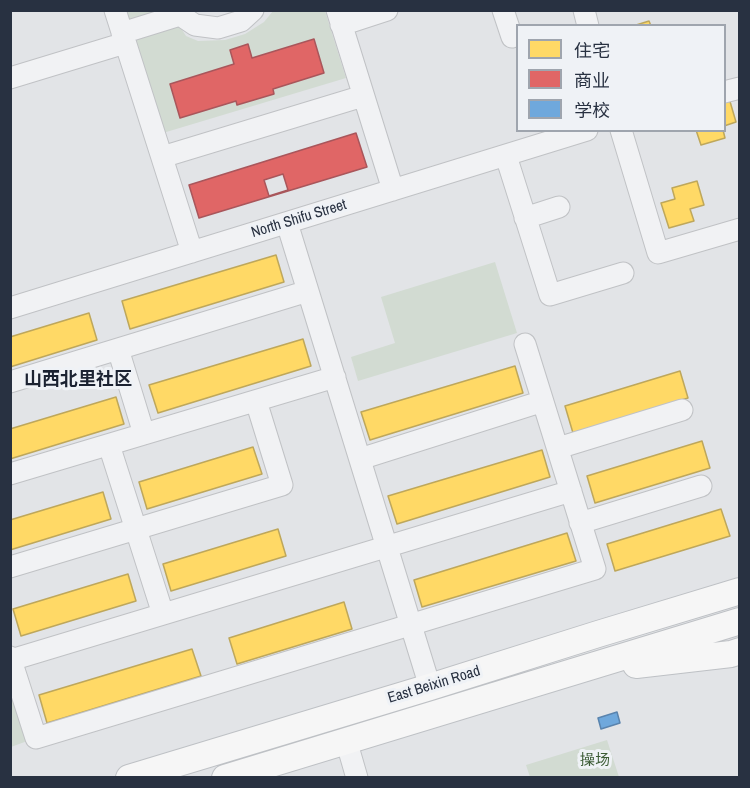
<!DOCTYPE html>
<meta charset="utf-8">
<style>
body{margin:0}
#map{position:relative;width:750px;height:788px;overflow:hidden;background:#e2e4e7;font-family:"Archivo Narrow","Noto Sans SC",sans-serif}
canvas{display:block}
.frame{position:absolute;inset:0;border:12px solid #283141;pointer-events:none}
.legend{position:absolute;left:516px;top:24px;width:210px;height:108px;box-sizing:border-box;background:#eff2f6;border:2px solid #9fa5ae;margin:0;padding:8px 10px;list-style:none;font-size:18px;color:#283141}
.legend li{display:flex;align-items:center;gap:12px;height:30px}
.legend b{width:30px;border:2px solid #9fa5ae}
</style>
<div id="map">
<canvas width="750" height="788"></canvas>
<div class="frame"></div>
<ul class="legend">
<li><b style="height:16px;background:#ffd966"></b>住宅</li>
<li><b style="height:16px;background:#e06666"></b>商业</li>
<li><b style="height:16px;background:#6fa8dc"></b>学校</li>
</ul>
</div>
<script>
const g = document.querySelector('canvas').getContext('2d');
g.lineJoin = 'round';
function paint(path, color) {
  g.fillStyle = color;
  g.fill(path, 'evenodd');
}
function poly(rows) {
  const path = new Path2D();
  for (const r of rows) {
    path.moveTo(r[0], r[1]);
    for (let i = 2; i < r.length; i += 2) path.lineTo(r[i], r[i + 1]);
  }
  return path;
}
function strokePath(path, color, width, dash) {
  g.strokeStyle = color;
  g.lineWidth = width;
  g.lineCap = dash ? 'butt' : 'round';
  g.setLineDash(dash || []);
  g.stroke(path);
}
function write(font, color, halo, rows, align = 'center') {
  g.font = font + ' "Archivo Narrow","Noto Sans SC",sans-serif';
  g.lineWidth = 6;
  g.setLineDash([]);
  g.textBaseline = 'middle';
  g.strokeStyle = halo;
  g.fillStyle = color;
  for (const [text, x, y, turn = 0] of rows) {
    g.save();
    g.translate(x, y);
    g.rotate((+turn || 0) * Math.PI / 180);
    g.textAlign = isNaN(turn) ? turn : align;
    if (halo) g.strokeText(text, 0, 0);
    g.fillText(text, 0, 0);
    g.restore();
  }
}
const green = poly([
 [125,10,171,11,129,23],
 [273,11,325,11,346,78,163,133,134,36,177,22,186,36,198,41,225,40,245,34,264,22],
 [495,262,517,333,358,381,351,357,395,343,381,297],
 [10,676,30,740,11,747,10,747],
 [607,740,619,777,530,777,526,765]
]);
const homes = poly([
 [649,21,651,26,633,26,649,21],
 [729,98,736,122,724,126,724,99,729,98],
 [696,130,723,130,725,138,701,145,696,130],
 [697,181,704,205,690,209,694,221,669,228,661,203,675,199,672,188,697,181],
 [276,255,284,282,130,329,122,301,276,255],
 [89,313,97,340,10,367,10,337,89,313],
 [303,339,311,366,158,413,149,385,303,339],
 [515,366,523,393,370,440,361,412,515,366],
 [680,371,688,398,573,433,565,406,680,371],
 [116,397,124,424,10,459,10,429,116,397],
 [702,441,710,468,595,503,587,476,702,441],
 [253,447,262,474,147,509,139,482,253,447],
 [542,450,550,477,397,524,388,496,542,450],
 [103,492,111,519,10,550,10,520,103,492],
 [721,509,730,536,615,571,607,544,721,509],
 [278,529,286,556,171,591,163,564,278,529],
 [567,533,576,561,422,607,414,580,567,533],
 [128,574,136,601,21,636,13,609,128,574],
 [344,602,352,629,237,664,229,638,344,602],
 [192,649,201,676,47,723,39,695,192,649]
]);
const shops = poly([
 [314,39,324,73,273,89,274,94,237,105,236,101,180,118,170,84,234,64,230,50,248,44,252,58,314,39],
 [356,133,367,167,199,218,189,185,356,133],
 [283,174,288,190,269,196,264,180,283,174]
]);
const schools = poly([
 [617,712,620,723,601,729,598,718,617,712]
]);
const minor = poly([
 [115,10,192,252],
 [337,10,393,190],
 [503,10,512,37],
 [584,10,588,26],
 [341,25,387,10],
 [122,33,180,15,195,25,218,28,241,21,253,10],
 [10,78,125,43],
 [724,92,740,88],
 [621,130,658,253,740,229],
 [506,156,550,295,623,273],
 [162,157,363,96],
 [525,218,559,207],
 [287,223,430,687],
 [10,308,587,130],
 [118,349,144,434],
 [10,382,308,291],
 [109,445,163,614],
 [558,448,682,410],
 [360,459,537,403],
 [10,474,335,377],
 [580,523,701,486],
 [10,567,282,485,256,401],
 [10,657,36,738,595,569,525,344],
 [11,660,571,491],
 [346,740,357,778]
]);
const major = poly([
 [636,665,731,654,740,651],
 [129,778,430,687,598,634,740,591],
 [225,778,740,621]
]);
const streetNames = [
 ["North Shifu Street",299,219,-17],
 ["East Beixin Road",434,685,-17]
];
const parkNames = [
 ["操场",595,761]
];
const quarterNames = [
 ["山西北里社区",78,380]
];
paint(green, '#d2dbd2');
paint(homes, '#ffd966');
strokePath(homes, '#bea75b', 1.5);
paint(shops, '#e06666');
strokePath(shops, '#a9565b', 1.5);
paint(schools, '#6fa8dc');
strokePath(schools, '#5a84ae', 1.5);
strokePath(minor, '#c0c2c5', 23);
strokePath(major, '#bec1c5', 28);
strokePath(minor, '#f1f2f4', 21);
strokePath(major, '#f6f6f6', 26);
write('15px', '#283141', '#eff2f6', streetNames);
write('15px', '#3c5c36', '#eff2f6', parkNames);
write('bold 18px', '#1b2231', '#eff2f6', quarterNames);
</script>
